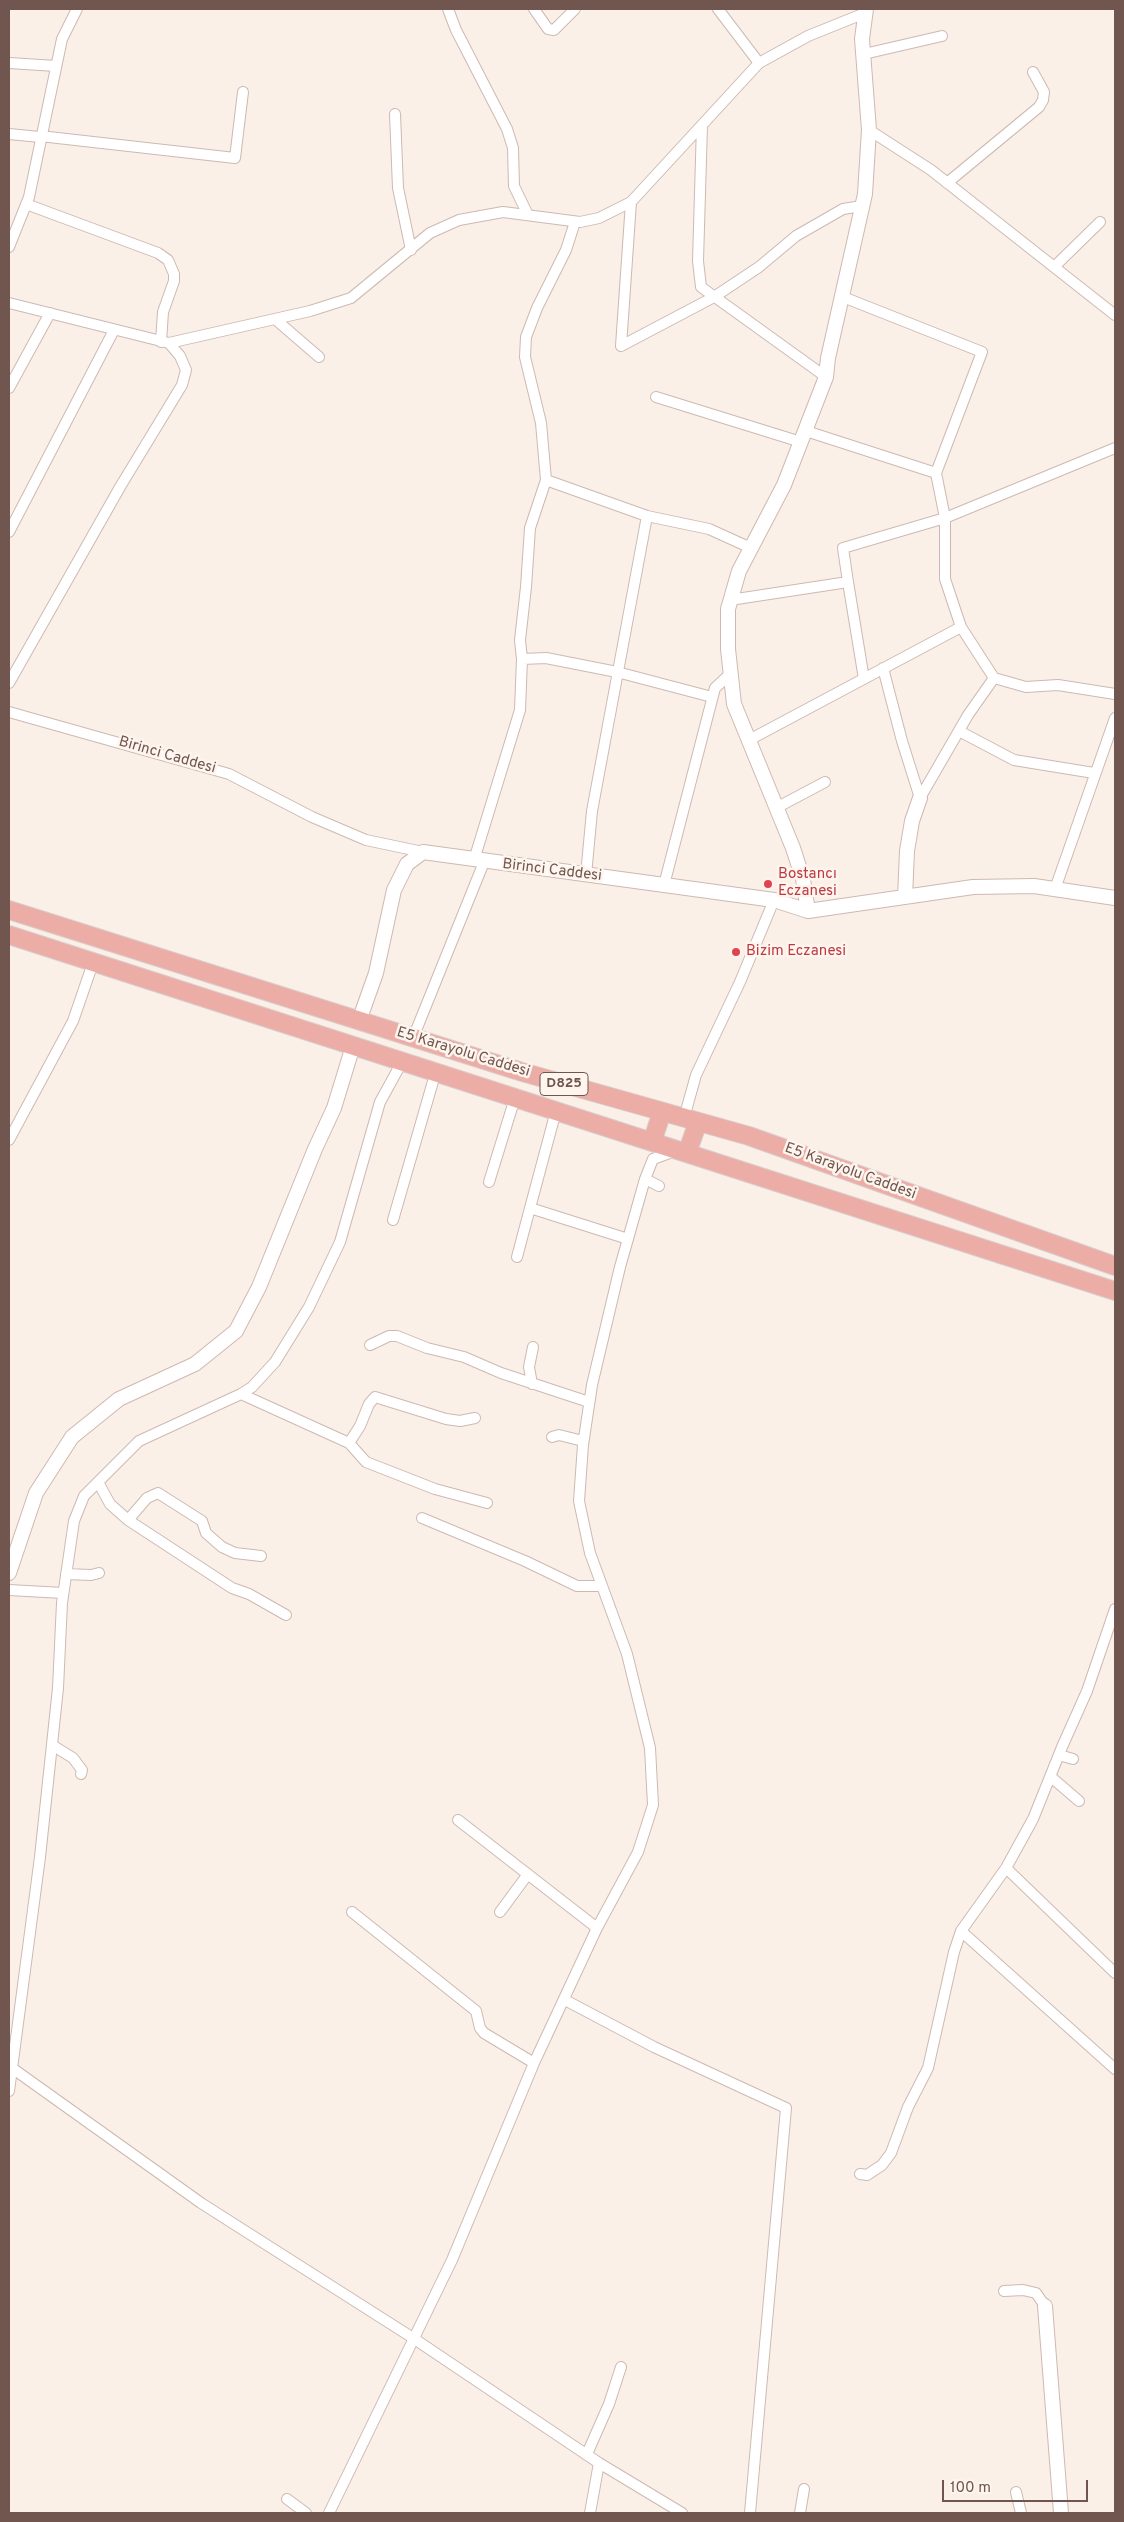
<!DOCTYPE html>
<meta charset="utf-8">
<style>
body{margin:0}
#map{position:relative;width:1124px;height:2522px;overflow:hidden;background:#faf0e8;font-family:Overpass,sans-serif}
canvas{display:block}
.frame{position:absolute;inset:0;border:10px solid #71554f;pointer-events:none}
.scale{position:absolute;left:942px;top:2480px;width:146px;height:22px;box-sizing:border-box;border:2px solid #71554f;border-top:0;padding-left:6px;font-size:15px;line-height:18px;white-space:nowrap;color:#71554f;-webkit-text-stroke:4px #fdf5ee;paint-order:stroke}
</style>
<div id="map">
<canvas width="1124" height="2522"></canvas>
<div class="frame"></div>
<div class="scale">100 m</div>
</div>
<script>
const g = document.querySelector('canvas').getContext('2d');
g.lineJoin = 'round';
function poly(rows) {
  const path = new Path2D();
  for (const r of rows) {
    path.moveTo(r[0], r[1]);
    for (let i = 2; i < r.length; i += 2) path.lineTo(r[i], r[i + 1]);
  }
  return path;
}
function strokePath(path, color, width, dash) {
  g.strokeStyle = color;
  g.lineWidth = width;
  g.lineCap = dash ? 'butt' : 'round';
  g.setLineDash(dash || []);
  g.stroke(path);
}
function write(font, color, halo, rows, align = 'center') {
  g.font = font + ' Overpass,sans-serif';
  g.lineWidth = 5;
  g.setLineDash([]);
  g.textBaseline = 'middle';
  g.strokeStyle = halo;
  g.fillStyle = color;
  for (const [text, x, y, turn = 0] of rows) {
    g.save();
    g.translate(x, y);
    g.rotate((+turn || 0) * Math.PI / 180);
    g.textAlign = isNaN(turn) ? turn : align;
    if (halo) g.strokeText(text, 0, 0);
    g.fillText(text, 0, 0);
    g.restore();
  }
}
const street = poly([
 [448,9,456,30,507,129,513,148,514,186,528,215],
 [534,9,548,29,554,30,575,9],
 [718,9,759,63],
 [864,54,942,36],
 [9,63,56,66],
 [395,114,398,188,411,250],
 [702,125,698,261,701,287,826,377],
 [869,130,931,170,1115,315],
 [9,134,40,137],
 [40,136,235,158,243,92],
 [947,183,1039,107,1043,100,1044,92,1033,72],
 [26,204,158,253,168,260,174,274,174,281,163,312,161,342],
 [9,247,29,197,62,39,77,9],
 [1054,267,1100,222],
 [843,297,982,352,936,473,945,518,1115,448],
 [9,303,169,343,310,311,351,298,430,233,459,220,503,212,580,222,599,218,631,202,759,63,808,36,865,13],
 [275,319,319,357],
 [621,346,714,297,759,267,796,236,843,209,862,206],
 [621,346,631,202],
 [9,388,50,313],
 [656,397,801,442],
 [806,431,936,473],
 [546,480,647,516,709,529,751,548],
 [9,532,114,330],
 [848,582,843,548,945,518,945,579,961,627,994,678,968,715,920,798],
 [730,600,848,582,864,679],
 [522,659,546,658,617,672,712,697],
 [883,668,902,741,920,798],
 [994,678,1026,687,1058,685,1115,694],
 [9,683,120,487,182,385,186,370,180,356,169,343],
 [9,712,229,774,312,817,366,840,423,852],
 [959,731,1014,760,1094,773],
 [749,740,961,627],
 [776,808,825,782],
 [474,860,520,710,522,659,520,640,526,587,530,528,546,480,541,423,525,357,526,337,537,308,566,250,575,222],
 [586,875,592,811,647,516],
 [664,885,715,688,730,674],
 [1055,889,1115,718],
 [413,1038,484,862],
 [556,1111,530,1208,628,1239],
 [684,1118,696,1075,740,982,774,900],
 [9,1140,73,1021,93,963],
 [645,1179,659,1186],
 [489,1182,515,1098],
 [393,1220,436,1071],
 [517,1257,530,1208],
 [370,1345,389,1336,397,1336,427,1348,464,1357,501,1373,589,1402],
 [532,1384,529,1367,533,1347],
 [241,1394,349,1443,366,1462,435,1489,487,1503],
 [552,1437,559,1435,583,1441],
 [349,1443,360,1426,369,1404,375,1397,446,1419,460,1421,475,1418],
 [98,1482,110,1504,128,1520,232,1588,249,1594,286,1615],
 [422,1518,525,1561,577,1586,602,1586],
 [128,1520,147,1498,158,1493,202,1521,206,1533,222,1547,235,1553,261,1556],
 [66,1574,91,1575,99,1573],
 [9,1590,63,1593],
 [52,1745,73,1758,82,1770,81,1774],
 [1059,1755,1073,1759],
 [1051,1777,1079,1801],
 [458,1820,597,1928],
 [1006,1868,1115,1973],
 [352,1912,476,2011,480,2028,484,2033,534,2063],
 [500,1912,528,1874],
 [961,1931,1115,2069],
 [565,2000,654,2047,786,2108,750,2513],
 [12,2068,201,2203,413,2338,599,2463,682,2513],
 [9,2091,40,1857,58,1688,62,1603,74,1521,84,1496,139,1441,241,1394,252,1387,275,1362,309,1307,340,1242,380,1102,402,1062],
 [860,2174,867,2175,882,2165,891,2153,908,2107,928,2068,954,1952,961,1931,1006,1868,1033,1819,1062,1747,1087,1691,1115,1609],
 [1004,2291,1023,2290,1036,2293,1045,2306],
 [587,2454,609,2404,621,2367],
 [1016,2492,1021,2513],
 [287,2499,306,2513],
 [329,2513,452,2260,534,2063,597,1928,638,1852,653,1805,650,1748,627,1654,590,1553,579,1501,583,1445,592,1385,620,1267,645,1179,653,1159,675,1151],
 [590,2513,599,2463],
 [800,2513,804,2489]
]);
const secondary = poly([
 [905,897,907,851,912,821,920,798],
 [808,911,803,879,793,848,734,704,728,649,728,609,739,571,784,485,826,377,828,358,865,194,869,130,862,39,866,9],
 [359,1021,376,973,394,890,407,864,423,852,774,900,808,911,973,887,1034,886,1115,898],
 [9,1573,36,1493,72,1437,119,1399,195,1364,236,1331,259,1287,315,1149,334,1108,353,1046],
 [1045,2306,1061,2513]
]);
const highway = poly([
 [9,910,522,1072,749,1136,1115,1266],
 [9,935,1115,1291],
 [652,1142,662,1112],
 [687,1153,698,1122]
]);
const markers = [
 [768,884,5,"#e0444e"],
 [736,952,5,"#e0444e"]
];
const shields = [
 [564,1084,48]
];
const shieldNames = [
 ["D825",564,1084]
];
const streetNames = [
 ["Birinci Caddesi",167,756,16],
 ["Birinci Caddesi",552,871,7],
 ["E5 Karayolu Caddesi",463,1053,17],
 ["E5 Karayolu Caddesi",850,1172,20]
];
const healthNames = [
 ["Bostancı",778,875],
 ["Eczanesi",778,892],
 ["Bizim Eczanesi",746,952]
];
strokePath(street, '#cdb9b2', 12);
strokePath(secondary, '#cfb8b0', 16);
strokePath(highway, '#d7cfce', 20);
strokePath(street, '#fff', 10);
strokePath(secondary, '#fff', 14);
strokePath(highway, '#edada7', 18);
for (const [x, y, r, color] of markers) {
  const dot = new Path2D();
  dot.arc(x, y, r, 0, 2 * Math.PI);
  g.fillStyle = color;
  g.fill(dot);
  strokePath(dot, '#fdf5ee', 2);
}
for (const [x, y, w] of shields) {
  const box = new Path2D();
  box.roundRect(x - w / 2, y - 11.5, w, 23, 4);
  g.fillStyle = '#fdf5ee';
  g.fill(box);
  strokePath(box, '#71554f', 1);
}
write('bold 14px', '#71554f', null, shieldNames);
write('15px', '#71554f', '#fdf5ee', streetNames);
write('15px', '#be3a42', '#fdf5ee', healthNames, 'left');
</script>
